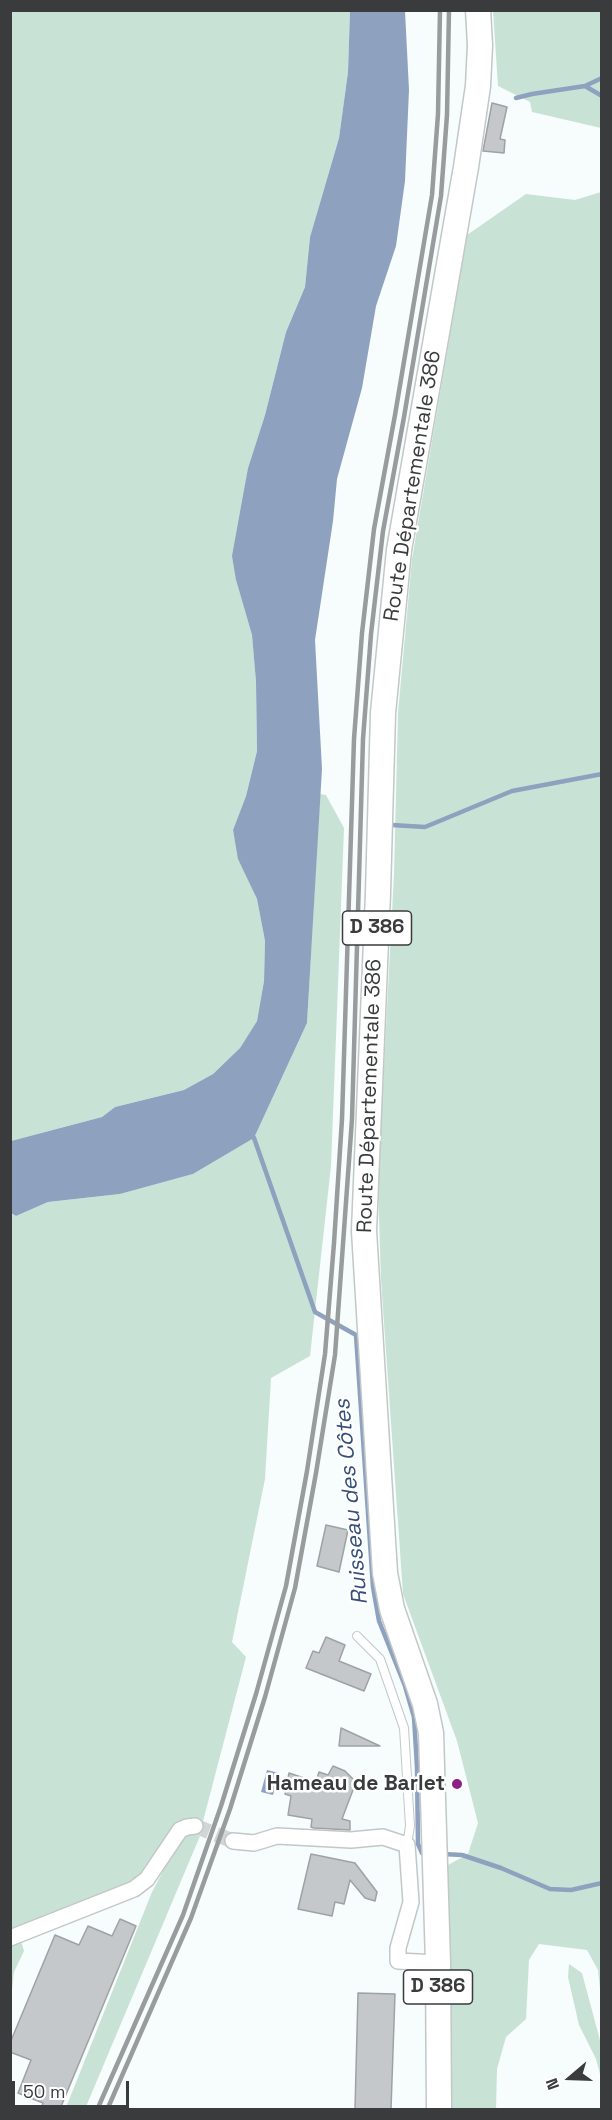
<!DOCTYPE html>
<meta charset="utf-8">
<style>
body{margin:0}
#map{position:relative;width:612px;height:2120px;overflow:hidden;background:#f7fcfc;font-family:"Space Grotesk",sans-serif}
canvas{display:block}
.frame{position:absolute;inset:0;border:12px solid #393b3c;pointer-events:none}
.north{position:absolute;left:540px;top:2048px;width:60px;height:60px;-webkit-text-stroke:4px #fff;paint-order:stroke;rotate:251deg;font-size:16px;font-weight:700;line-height:24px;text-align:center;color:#393b3c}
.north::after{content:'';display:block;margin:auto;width:21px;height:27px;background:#393b3c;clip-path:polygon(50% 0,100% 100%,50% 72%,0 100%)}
.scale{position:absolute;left:12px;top:2081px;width:117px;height:27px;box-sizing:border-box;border:3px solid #393b3c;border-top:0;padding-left:8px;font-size:18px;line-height:21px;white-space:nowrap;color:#393b3c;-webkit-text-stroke:4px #fff;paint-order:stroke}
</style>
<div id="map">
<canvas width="612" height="2120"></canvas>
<div class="frame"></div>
<div class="north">N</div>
<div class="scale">50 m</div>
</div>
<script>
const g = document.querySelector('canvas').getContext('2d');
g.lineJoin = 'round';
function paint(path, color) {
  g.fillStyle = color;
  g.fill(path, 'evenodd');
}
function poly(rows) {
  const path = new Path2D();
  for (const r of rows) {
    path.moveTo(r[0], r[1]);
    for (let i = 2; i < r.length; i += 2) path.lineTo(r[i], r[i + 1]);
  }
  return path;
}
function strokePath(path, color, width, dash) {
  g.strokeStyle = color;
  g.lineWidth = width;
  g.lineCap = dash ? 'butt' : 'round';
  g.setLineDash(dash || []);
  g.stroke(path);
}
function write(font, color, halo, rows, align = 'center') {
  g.font = font + ' "Space Grotesk",sans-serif';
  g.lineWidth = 5;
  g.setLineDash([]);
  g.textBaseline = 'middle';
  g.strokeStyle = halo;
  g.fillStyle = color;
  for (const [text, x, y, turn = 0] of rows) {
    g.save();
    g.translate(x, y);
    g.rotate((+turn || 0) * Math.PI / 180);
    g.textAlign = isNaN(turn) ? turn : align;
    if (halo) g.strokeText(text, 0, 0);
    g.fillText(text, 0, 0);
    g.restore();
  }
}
const green = poly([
 [11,11,350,11,348,72,339,138,310,237,305,287,286,332,265,415,248,468,243,503,236,580,252,635,256,682,257,751,246,796,233,830,239,859,257,899,265,941,264,981,257,1021,240,1048,213,1074,184,1090,115,1107,102,1117,11,1141],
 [493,11,601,11,601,128,532,112,530,102,498,86],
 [601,192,601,1998,598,1970,587,1950,539,1944,529,1960,526,2019,506,2037,497,2069,496,2109,450,2109,448,1865,468,1854,478,1823,457,1741,403,1594,381,1280,378,1184,394,874,398,713,412,559,467,235,526,194,575,200],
 [320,794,326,795,344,828,331,1166,310,1356,271,1378,265,1479,232,1642,246,1657,202,1825,183,1822,148,1868,133,1882,11,1930,11,1213,16,1216,48,1202,120,1194,193,1174,254,1138,307,1023],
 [190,1833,200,1836,85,2109,65,2110,152,1892,181,1837],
 [21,1941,24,1951,14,1972,11,1999,11,1944],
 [569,1964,582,1973,601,2044,601,2078,596,2059,579,2025,568,1977]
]);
const water = poly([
 [350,11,405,11,409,90,405,181,396,246,376,306,362,388,337,479,333,521,315,640,322,769,307,1023,254,1138,193,1174,120,1194,48,1202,16,1216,11,1213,11,1141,102,1117,115,1107,184,1090,213,1074,240,1048,257,1021,264,981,265,941,257,899,238,859,233,830,246,796,257,751,256,682,252,635,236,580,232,556,248,468,265,415,286,332,305,287,310,237,339,138,348,72],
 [267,1770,279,1773,273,1795,261,1792]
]);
const stream = poly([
 [585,86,602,78],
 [516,98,532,94,585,86,602,96],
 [392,825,425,827,512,791,602,774],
 [250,1132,254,1138,315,1312,356,1335,373,1587,379,1621,405,1686,414,1717,417,1767,418,1844,422,1853,429,1854],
 [443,1854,462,1855,501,1868,550,1889,571,1890,602,1883]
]);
const building = poly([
 [492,103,507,107,500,139,505,140,504,153,483,151,492,103],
 [326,1525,348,1530,339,1572,317,1566,326,1525],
 [326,1637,345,1645,339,1661,371,1674,364,1691,306,1668,313,1651,319,1653,326,1637],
 [341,1728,380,1746,339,1746,341,1728],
 [333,1766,345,1771,356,1782,342,1819,350,1821,350,1830,314,1828,311,1827,312,1819,288,1815,291,1796,285,1794,289,1773,316,1782,319,1772,328,1775,333,1766],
 [311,1854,355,1863,377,1892,375,1901,365,1898,350,1880,344,1904,335,1902,332,1916,298,1909,311,1854],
 [120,1919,136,1926,60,2109,41,2109,43,2103,18,2093,31,2060,10,2052,10,2043,55,1935,79,1945,88,1926,112,1936,120,1919],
 [358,1993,395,1994,391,2109,355,2109,358,1993]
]);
const streetTunnel = poly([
 [195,1826,233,1841]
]);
const lane = poly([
 [357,1636,380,1659,404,1728,410,1826,407,1845]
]);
const street = poly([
 [233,1841,254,1843,277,1836,351,1840,383,1837,407,1845,411,1902,398,1948,398,1961,438,1963],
 [10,1938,134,1889,147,1879,180,1830,187,1827,195,1826]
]);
const primary = poly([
 [439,2110,438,1963,431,1733,425,1704,392,1609,385,1573,364,1231,378,893,383,713,399,550,466,167,478,86,480,45,478,10]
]);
const rail = poly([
 [97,2110,183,1915,221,1806,256,1694,286,1586,307,1471,325,1354,334,1243,342,1119,354,739,362,633,374,529,395,415,432,195,438,114,440,10],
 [107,2110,191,1918,230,1809,265,1697,295,1588,316,1473,335,1355,352,1119,363,739,371,634,383,531,404,417,441,196,447,115,449,10]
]);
const markers = [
 [457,1784,6,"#8e2083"]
];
const shields = [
 [377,928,69],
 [438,1987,69]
];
const shieldNames = [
 ["D 386",377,928],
 ["D 386",438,1987]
];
const streetNames = [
 ["Route Départementale 386",413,486,-81],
 ["Route Départementale 386",370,1096,-88]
];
const poiNames = [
 ["Hameau de Barlet",445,1784]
];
const waterNames = [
 ["Ruisseau des Côtes",352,1502,-95]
];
paint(green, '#c8e3d5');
paint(water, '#8ea1bf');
strokePath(stream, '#8ea1bf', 4.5);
paint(building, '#c5c8cb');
strokePath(building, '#9fa2a5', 1.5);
strokePath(streetTunnel, '#d1d5d6', 15, [15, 8]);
strokePath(lane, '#c2c7c7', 10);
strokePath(street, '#c2c7c7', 18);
strokePath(primary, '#c2c7c7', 27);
strokePath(lane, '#fff', 8);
strokePath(street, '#fff', 15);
strokePath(primary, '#fff', 24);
strokePath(rail, '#989c9c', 4.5);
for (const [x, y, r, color] of markers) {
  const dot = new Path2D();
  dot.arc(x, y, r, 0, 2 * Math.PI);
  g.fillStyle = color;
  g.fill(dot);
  strokePath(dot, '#fff', 2);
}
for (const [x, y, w] of shields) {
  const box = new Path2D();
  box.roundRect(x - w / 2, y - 17, w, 34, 4.5);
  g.fillStyle = '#fff';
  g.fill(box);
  strokePath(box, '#393b3c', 1.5);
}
write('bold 20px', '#393b3c', null, shieldNames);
write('21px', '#393b3c', '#fff', streetNames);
write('bold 21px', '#393b3c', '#fff', poiNames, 'right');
write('italic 22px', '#354f7a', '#fff', waterNames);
</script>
